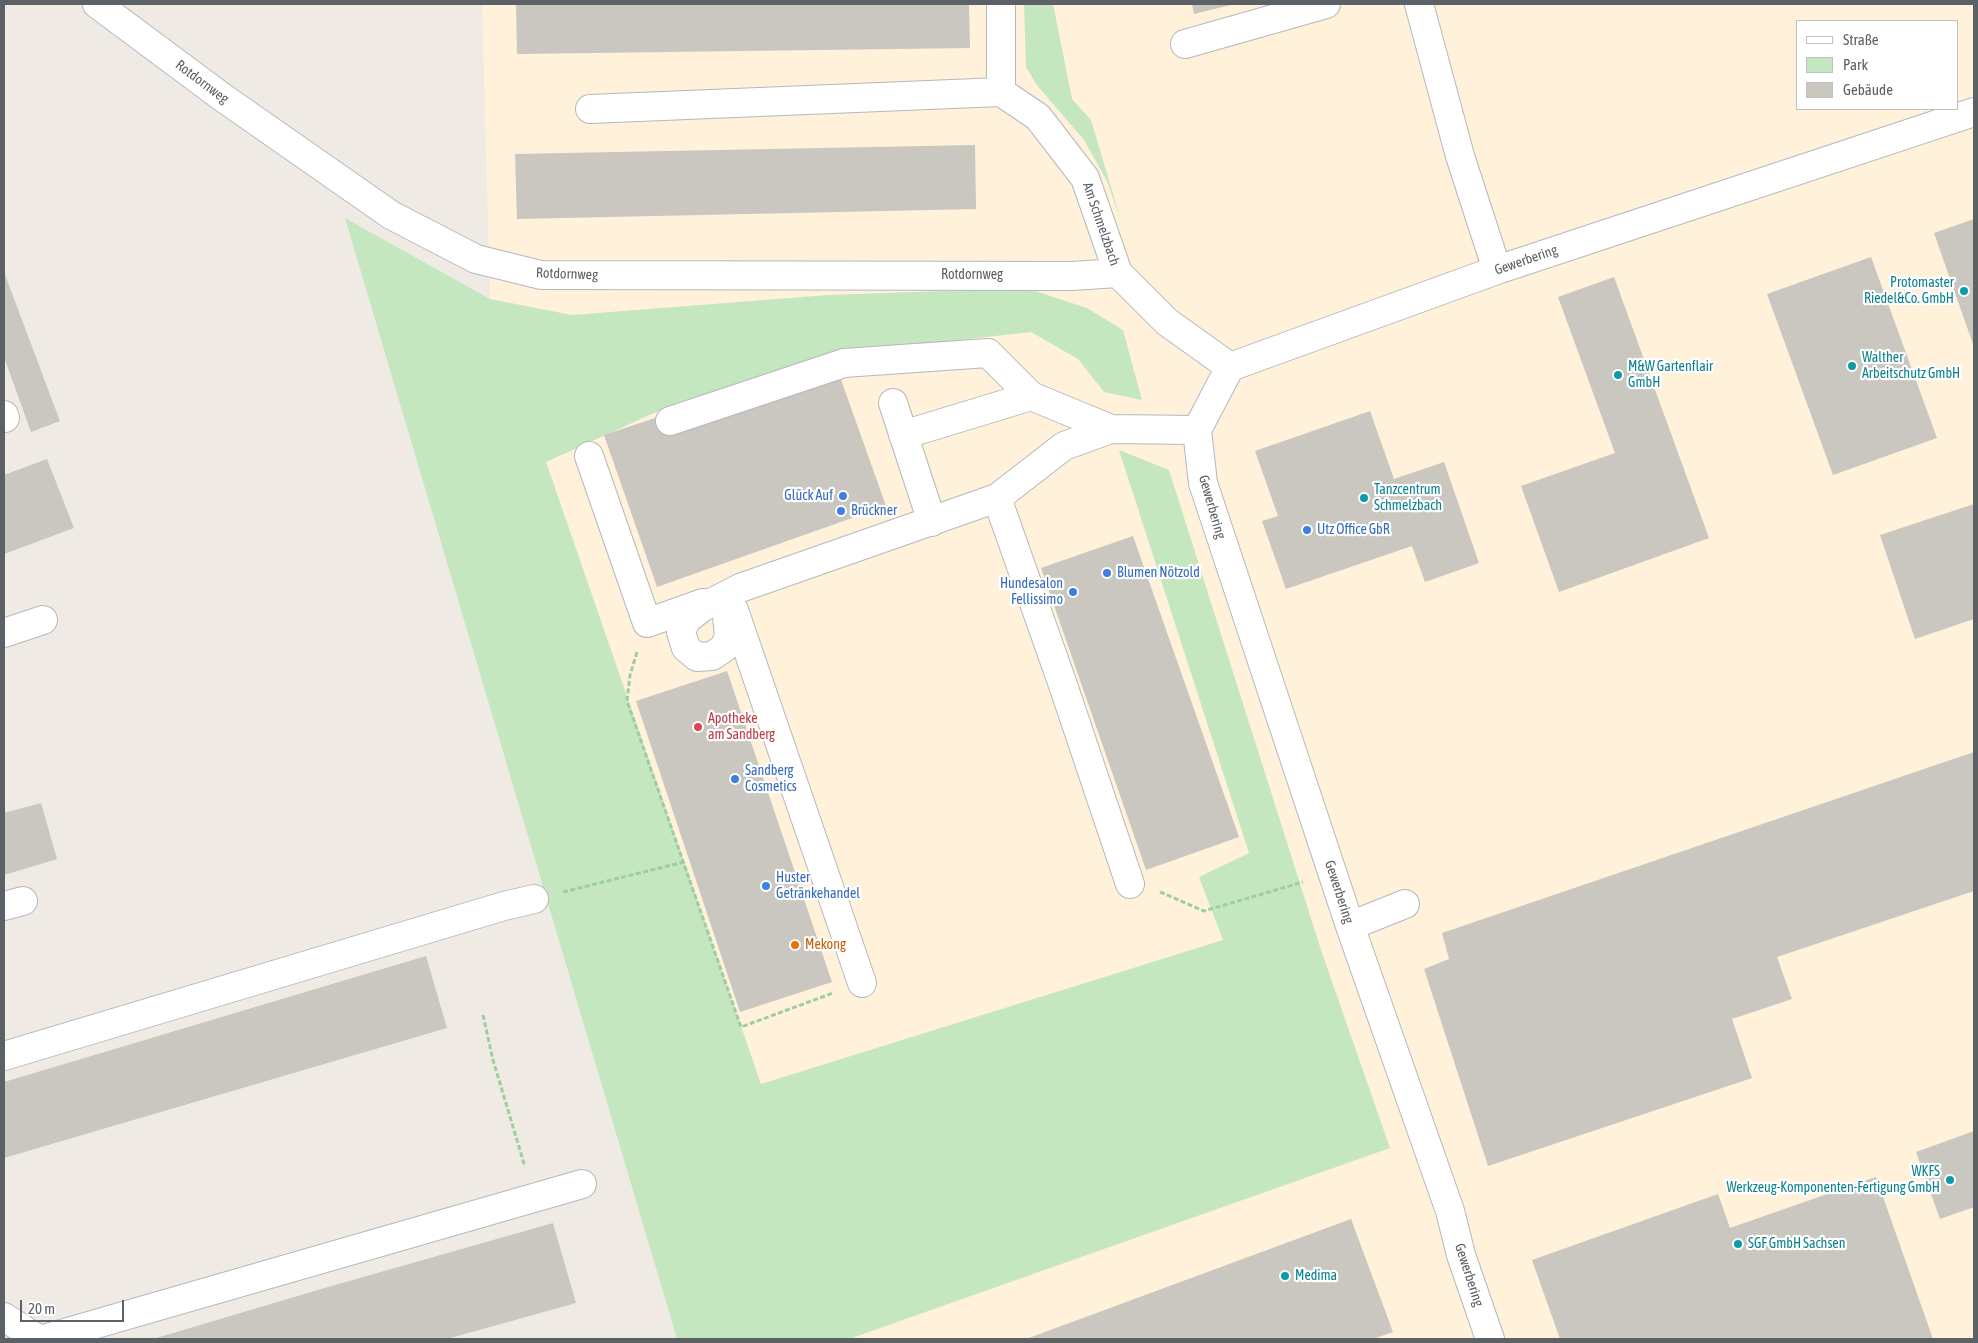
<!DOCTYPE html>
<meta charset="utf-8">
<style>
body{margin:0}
#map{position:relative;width:1978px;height:1343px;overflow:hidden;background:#efebe4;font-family:"Asap Condensed",sans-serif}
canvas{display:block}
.frame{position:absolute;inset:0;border:5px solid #5c6165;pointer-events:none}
.legend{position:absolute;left:1796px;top:20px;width:162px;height:90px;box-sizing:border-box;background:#fff;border:1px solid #bec0c1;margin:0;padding:6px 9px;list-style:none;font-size:15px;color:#5c6165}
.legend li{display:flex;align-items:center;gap:10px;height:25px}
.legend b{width:25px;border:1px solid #bec0c1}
.scale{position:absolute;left:20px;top:1300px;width:104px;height:22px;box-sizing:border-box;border:2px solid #5c6165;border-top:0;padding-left:6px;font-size:15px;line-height:18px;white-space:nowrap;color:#5c6165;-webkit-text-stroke:4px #fff;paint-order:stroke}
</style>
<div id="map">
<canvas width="1978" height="1343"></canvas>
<div class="frame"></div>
<ul class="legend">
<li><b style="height:6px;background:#fff"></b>Straße</li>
<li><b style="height:14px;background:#c5e7c0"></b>Park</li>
<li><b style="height:14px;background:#cac6c0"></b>Gebäude</li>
</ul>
<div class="scale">20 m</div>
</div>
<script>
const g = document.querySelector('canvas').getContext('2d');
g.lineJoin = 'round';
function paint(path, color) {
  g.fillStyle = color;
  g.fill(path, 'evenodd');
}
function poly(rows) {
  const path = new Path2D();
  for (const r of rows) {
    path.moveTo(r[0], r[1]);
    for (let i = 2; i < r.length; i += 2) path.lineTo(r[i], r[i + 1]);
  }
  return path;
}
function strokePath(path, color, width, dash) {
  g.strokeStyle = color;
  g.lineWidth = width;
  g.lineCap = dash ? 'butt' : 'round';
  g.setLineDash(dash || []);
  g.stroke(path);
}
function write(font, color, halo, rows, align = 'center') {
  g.font = font + ' "Asap Condensed",sans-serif';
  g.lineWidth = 4.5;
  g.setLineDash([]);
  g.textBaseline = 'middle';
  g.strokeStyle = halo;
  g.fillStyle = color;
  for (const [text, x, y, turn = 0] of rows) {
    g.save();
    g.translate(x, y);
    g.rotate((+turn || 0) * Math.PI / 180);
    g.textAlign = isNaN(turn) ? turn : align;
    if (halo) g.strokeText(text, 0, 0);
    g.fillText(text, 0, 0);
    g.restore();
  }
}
const commercial = poly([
 [482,4,1974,4,1974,1339,849,1339,490,299],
 [1797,21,1957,21,1957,109,1797,109]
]);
const green = poly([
 [1024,4,1053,4,1072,99,1091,120,1122,224,1107,181,1084,140,1036,84,1026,67],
 [345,218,490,299,572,315,828,295,1026,288,1087,308,1123,330,1142,400,1104,392,1078,359,1031,332,843,353,676,403,546,462,761,1084,1223,940,1199,877,1249,853,1119,450,1169,470,1321,950,1390,1148,849,1339,677,1339]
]);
const building = poly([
 [516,4,969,4,970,48,517,54],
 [1192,4,1235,4,1194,14],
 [975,145,976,209,517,219,515,154],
 [1974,219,1974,347,1934,233],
 [1871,257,1937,438,1833,475,1767,294],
 [4,272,60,421,31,432,4,357],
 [1614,277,1709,538,1559,592,1521,486,1615,453,1558,297],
 [839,374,886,506,657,587,604,435,658,417,664,435],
 [1370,411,1394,479,1444,462,1479,563,1425,582,1412,546,1286,589,1262,521,1278,516,1255,451],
 [47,459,74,528,4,554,4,475],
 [1974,504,1974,619,1915,639,1880,535],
 [1133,536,1239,837,1146,870,1041,568],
 [727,671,832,982,740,1012,636,701],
 [1974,752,1974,891,1777,957,1792,999,1732,1019,1752,1078,1488,1166,1424,969,1449,959,1442,933],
 [41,803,57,859,4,875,4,813],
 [426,956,447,1028,4,1158,4,1082],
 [1974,1131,1974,1207,1940,1219,1916,1152],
 [1876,1177,1933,1339,1560,1339,1532,1260,1718,1194,1730,1228],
 [1351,1219,1393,1332,1373,1339,1026,1339],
 [553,1223,576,1303,447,1339,153,1339,321,1289]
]);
const path = poly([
 [637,652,630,675,627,701,741,1027,833,993],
 [563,892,684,862],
 [1160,892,1204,911,1303,882],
 [483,1015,493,1060,525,1167]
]);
const minor = poly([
 [97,4,222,97,391,215,476,259,541,275,1072,276,1118,273],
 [1001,4,1001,92,1038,117,1085,178,1118,273,1167,322,1230,367],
 [1419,4,1460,156,1497,270],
 [1185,44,1326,4],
 [590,109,1001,92],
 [893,403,932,522],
 [4,415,5,418],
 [670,421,844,363,988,353,1031,396],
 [903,435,1031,396,1111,429],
 [589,456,647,623,703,603],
 [997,498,1063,685,1130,884],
 [728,595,727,616,729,636,724,648,712,656,697,657,686,648,681,632,686,620,703,607,740,588,997,498,1064,446,1111,429,1197,430],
 [734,610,862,983],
 [4,633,43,620],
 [4,906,23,901],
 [1350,926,1405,904],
 [4,1056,504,906,534,899],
 [4,1317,38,1339],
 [44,1339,582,1184],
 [1490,1339,1461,1255,1450,1211,1350,926,1203,483,1197,430,1230,367,1497,270,1974,112]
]);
const markers = [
 [1964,291,5,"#0f9aa8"],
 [1852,366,5,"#0f9aa8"],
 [1618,375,5,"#0f9aa8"],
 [843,496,5,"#3f7fe0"],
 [1364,498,5,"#0f9aa8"],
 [841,511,5,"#3f7fe0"],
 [1307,530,5,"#3f7fe0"],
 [1107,573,5,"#3f7fe0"],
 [1073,592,5,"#3f7fe0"],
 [698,727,5,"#e0444e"],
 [735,779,5,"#3f7fe0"],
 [766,886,5,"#3f7fe0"],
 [795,945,5,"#e8710a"],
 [1950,1180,5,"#0f9aa8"],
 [1738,1244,5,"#0f9aa8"],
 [1285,1276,5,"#0f9aa8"]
];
const streetNames = [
 ["Rotdornweg",202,82,37],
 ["Am Schmelzbach",1101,224,71],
 ["Gewerbering",1526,260,-19],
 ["Rotdornweg",567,274,2],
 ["Rotdornweg",972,275],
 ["Gewerbering",1212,507,74],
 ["Gewerbering",1339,892,72],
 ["Gewerbering",1469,1275,72]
];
const cultureNames = [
 ["Protomaster",1954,283,"right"],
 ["Riedel&Co. GmbH",1954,299,"right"],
 ["Walther",1862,358],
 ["Arbeitschutz GmbH",1862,374],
 ["M&W Gartenflair",1628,367],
 ["GmbH",1628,383],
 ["Tanzcentrum",1374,490],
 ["Schmelzbach",1374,506],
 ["WKFS",1940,1172,"right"],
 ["Werkzeug-Komponenten-Fertigung GmbH",1940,1188,"right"],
 ["SGF GmbH Sachsen",1748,1244],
 ["Medima",1295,1276]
];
const shopNames = [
 ["Glück Auf",833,496,"right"],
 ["Brückner",851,511],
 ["Utz Office GbR",1317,530],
 ["Blumen Nötzold",1117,573],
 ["Hundesalon",1063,584,"right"],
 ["Fellissimo",1063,600,"right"],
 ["Sandberg",745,771],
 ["Cosmetics",745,787],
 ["Huster",776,878],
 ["Getränkehandel",776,894]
];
const healthNames = [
 ["Apotheke",708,719],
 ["am Sandberg",708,735]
];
const foodNames = [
 ["Mekong",805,945]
];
paint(commercial, '#fff1da');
paint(green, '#c5e7c0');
paint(building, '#cac6c0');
strokePath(minor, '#b5b8bc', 30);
strokePath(path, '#9ccea2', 3, [5, 2.5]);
strokePath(minor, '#fff', 28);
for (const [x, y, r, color] of markers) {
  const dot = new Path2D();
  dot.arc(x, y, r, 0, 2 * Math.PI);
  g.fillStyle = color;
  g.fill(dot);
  strokePath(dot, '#fff', 2);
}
write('14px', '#5c6165', '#fff', streetNames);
write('14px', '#0d838f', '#fff', cultureNames, 'left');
write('14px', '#366cbe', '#fff', shopNames, 'left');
write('14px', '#be3a42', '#fff', healthNames, 'left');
write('14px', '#c56008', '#fff', foodNames, 'left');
</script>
